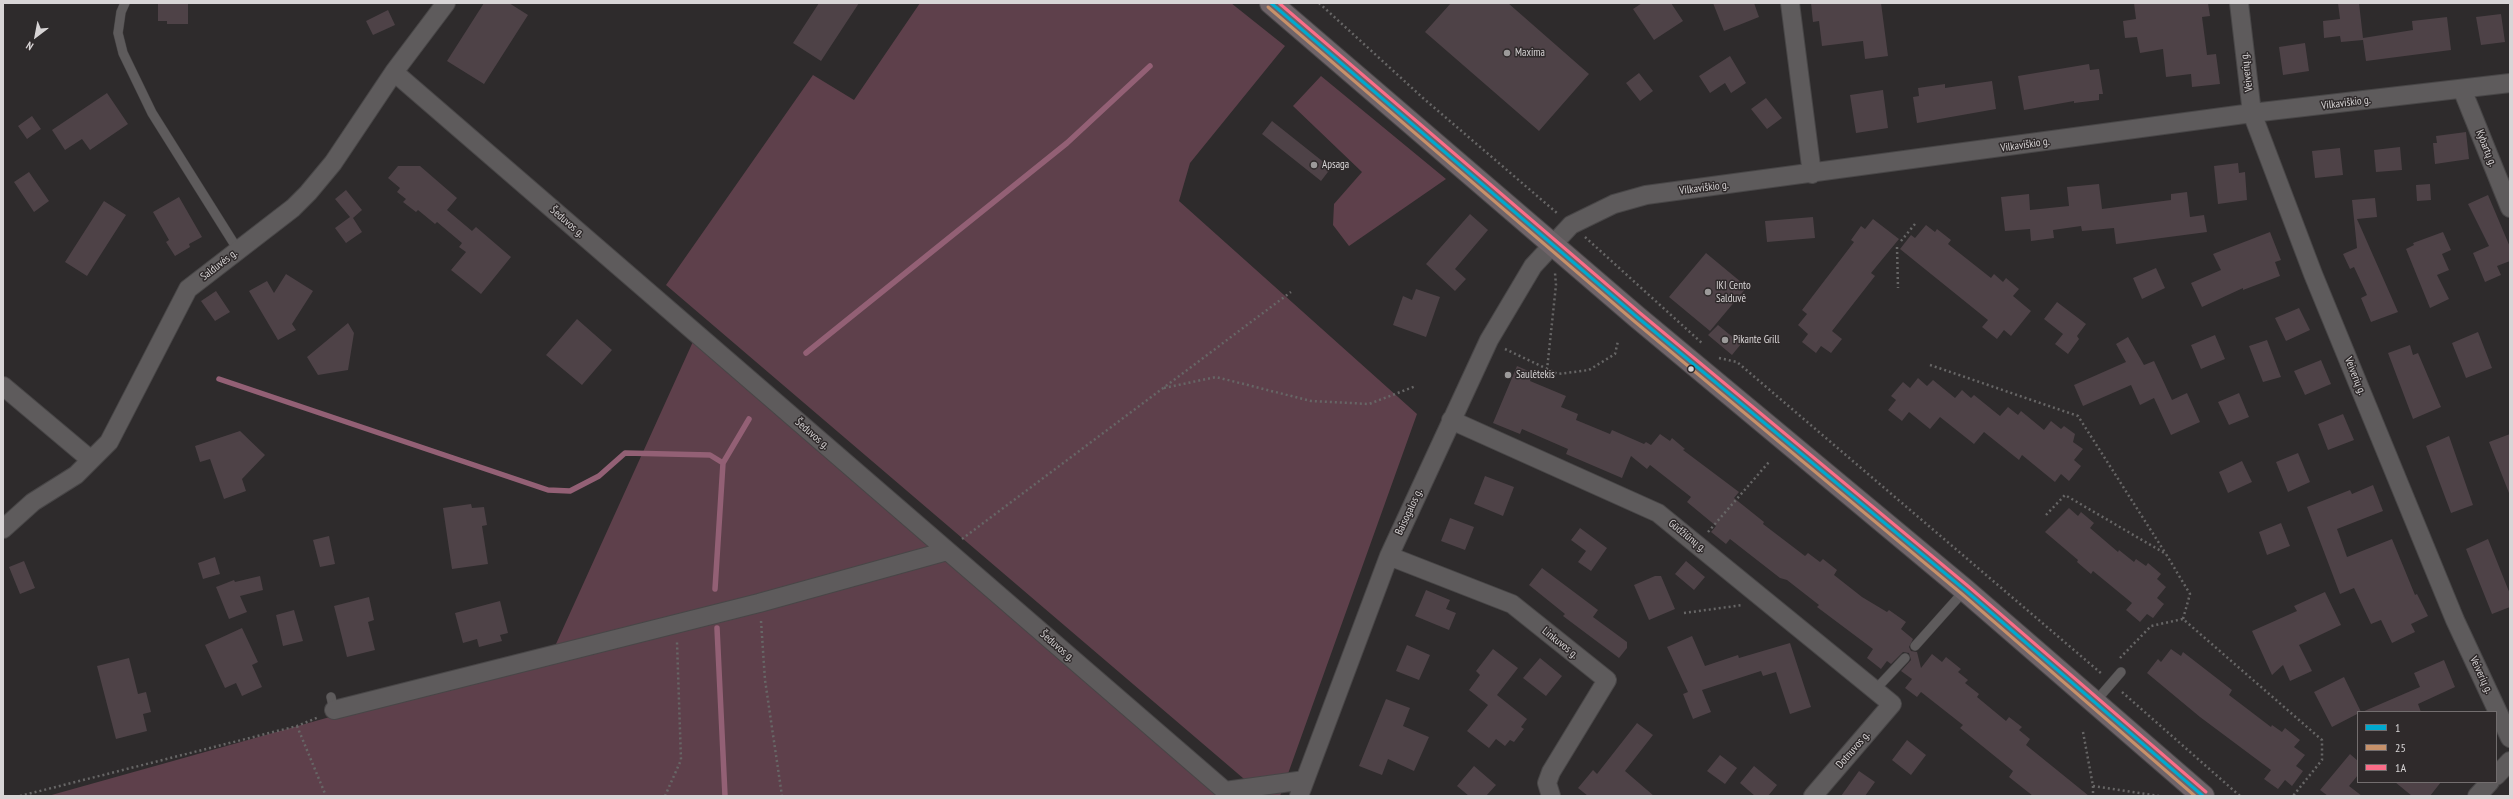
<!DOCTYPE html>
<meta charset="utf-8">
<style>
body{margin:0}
#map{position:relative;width:2513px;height:799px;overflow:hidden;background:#2e2b2c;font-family:"PT Sans Narrow",sans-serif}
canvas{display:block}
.frame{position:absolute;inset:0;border:4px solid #d8d5d6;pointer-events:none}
.legend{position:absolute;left:2357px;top:711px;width:140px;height:72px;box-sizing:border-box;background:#2f2a2b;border:1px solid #736e6f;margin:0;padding:5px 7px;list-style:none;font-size:12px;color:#d8d5d6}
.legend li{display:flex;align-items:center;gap:8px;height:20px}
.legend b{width:20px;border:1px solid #736e6f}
.north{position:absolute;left:16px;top:16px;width:40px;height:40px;-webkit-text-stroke:3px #2f2a2b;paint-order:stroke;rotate:212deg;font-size:11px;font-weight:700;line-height:16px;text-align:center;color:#d8d5d6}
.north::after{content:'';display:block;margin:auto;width:14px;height:18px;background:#d8d5d6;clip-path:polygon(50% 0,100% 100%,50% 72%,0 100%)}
</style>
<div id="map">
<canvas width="2513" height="799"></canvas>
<div class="frame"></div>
<ul class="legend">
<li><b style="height:5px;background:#00a9ce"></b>1</li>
<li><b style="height:5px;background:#c7916a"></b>25</li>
<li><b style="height:5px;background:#fb6d88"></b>1A</li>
</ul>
<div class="north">N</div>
</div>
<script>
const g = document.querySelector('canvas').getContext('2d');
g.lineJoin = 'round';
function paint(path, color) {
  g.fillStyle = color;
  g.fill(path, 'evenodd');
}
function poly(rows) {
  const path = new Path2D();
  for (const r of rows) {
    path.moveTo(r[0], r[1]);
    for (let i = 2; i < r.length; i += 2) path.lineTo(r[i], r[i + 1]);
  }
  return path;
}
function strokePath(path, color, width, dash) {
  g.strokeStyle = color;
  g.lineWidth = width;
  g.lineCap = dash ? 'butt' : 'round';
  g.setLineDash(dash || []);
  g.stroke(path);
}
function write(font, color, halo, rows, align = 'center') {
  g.font = font + ' "PT Sans Narrow",sans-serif';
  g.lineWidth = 3;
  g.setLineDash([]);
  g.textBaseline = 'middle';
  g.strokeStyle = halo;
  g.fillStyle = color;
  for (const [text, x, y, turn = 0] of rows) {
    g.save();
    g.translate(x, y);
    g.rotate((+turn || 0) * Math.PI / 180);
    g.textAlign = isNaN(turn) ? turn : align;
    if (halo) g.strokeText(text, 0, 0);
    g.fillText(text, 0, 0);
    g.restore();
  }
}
const green = poly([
 [920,3,1231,3,1285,46,1190,163,1179,201,1417,414,1280,796,1264,796,666,285,813,75,854,100],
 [1321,76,1446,179,1349,246,1333,225,1334,204,1362,172,1293,106],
 [696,335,1231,796,48,796,551,655]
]);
const stream = poly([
 [806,353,1067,143,1150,66],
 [219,379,548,490,570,491,599,476,625,453,710,455,723,463],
 [715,589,723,463,749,419],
 [717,628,725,796]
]);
const building = poly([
 [158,3,188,3,188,24,167,24,167,21,158,21],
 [484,3,509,3,528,15,484,84,447,61],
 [819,3,859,3,821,61,793,43],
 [1451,3,1508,3,1589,74,1539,131,1425,32],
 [1642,3,1671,3,1683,21,1654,40,1633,9],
 [1713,3,1754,3,1759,17,1724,31],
 [1811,3,1881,3,1888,56,1865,59,1863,41,1822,46,1819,21,1813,22],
 [2134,3,2208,3,2210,16,2202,17,2207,55,2216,54,2220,84,2192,87,2191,74,2166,77,2163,49,2140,53,2137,37,2125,38,2123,21,2136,19],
 [2338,3,2359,3,2363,38,2413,30,2412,21,2447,17,2451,50,2366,61,2363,40,2341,42,2340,36,2324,38,2323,21,2340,19],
 [388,10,395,25,373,35,366,21],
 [2501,14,2505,42,2481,45,2476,17],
 [2305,43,2309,71,2283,75,2279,47],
 [1730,56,1746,83,1731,93,1725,83,1710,93,1699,76],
 [2089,64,2090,70,2099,69,2103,94,2099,94,2099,100,2074,103,2074,101,2024,110,2018,76],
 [1639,73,1653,91,1640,101,1626,83],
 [1992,81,1996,109,1917,123,1913,97,1919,96,1918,88,1945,84,1945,88],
 [1883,90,1888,128,1856,133,1850,95],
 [107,93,128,124,90,150,82,139,65,150,52,130],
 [1766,98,1782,118,1767,129,1751,109],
 [32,116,41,129,27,139,18,126],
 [1272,121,1331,168,1321,181,1262,134],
 [2466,132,2469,159,2435,164,2433,143,2437,143,2436,136],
 [2400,147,2402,170,2376,172,2374,150],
 [2340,148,2343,175,2315,178,2312,151],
 [2238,163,2239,173,2245,172,2247,200,2218,204,2214,166],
 [398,166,420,166,457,198,447,210,472,231,476,227,511,257,481,294,451,270,466,252,459,247,462,243,437,222,435,224,418,210,416,212,403,202,406,199,397,192,400,188,388,178],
 [29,172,49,201,34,212,14,182],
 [2099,184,2102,209,2171,200,2171,194,2187,192,2190,217,2204,215,2207,232,2116,244,2114,228,2082,231,2081,226,2053,230,2054,238,2031,241,2030,229,2005,231,2001,197,2029,194,2030,210,2069,206,2067,187],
 [2430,184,2431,200,2417,201,2416,185],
 [346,190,362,210,353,218,362,232,346,243,335,228,350,217,335,199],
 [2488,195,2510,247,2510,261,2497,266,2501,275,2485,282,2473,253,2489,246,2468,204],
 [179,197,202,237,189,244,190,247,175,256,166,242,169,240,153,212],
 [2375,198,2377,217,2357,219,2398,312,2371,322,2361,298,2367,295,2354,267,2350,269,2343,254,2357,248,2352,200],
 [104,201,126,215,87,276,65,262],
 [1470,214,1488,230,1455,269,1466,279,1455,291,1426,264],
 [1813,217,1815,238,1767,242,1765,221],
 [1873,219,1899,239,1871,273,1875,276,1832,331,1842,339,1831,353,1821,346,1816,353,1802,342,1808,334,1798,325,1807,314,1802,310,1854,242,1851,240,1861,226,1865,229],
 [1926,225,1935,232,1937,229,1951,240,1948,244,1991,278,1994,274,2003,282,2006,278,2019,289,2013,296,2031,311,2011,336,2004,330,1997,339,1982,327,1988,320,1900,249,1911,235,1915,238],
 [2270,232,2281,260,2275,262,2280,276,2243,290,2243,288,2202,307,2191,283,2221,270,2213,254],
 [2443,232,2451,250,2442,254,2449,270,2437,275,2449,299,2430,308,2406,249,2414,245,2413,243],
 [1706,253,1747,287,1710,331,1669,297],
 [2156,268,2165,288,2142,299,2133,278],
 [286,274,313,291,292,324,296,330,278,340,249,291,267,281,274,293],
 [1416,289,1440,297,1426,337,1393,325,1403,296,1412,300],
 [216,291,230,312,215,321,201,301],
 [2057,302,2086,324,2077,336,2079,339,2068,354,2055,344,2063,334,2044,319],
 [2299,308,2310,330,2286,341,2275,318],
 [577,319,612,350,582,385,546,355],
 [348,323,354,333,348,370,318,375,307,357],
 [1718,325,1741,344,1732,355,1708,335],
 [2478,332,2492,368,2466,378,2452,343],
 [2215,335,2225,359,2201,369,2191,345],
 [2128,337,2144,365,2154,361,2172,400,2187,393,2200,422,2171,435,2154,398,2140,405,2131,385,2083,406,2074,385,2126,362,2116,344],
 [2267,340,2281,377,2263,382,2249,346],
 [2410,345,2413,355,2418,353,2441,407,2413,419,2388,353],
 [2321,360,2331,384,2305,395,2294,371],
 [1517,366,1533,373,1530,381,1566,396,1561,407,1578,414,1576,420,1610,434,1612,430,1644,444,1646,442,1651,445,1660,434,1670,441,1672,438,1685,449,1683,450,1739,492,1734,498,1764,522,1763,524,1805,556,1808,553,1820,562,1823,559,1837,570,1834,575,1862,597,1887,612,1889,610,1906,622,1901,629,1913,639,1909,647,1911,651,1917,652,1921,668,1932,654,1942,662,1946,657,1961,669,1958,672,1968,680,1965,683,1979,694,1977,697,2006,721,2009,717,2022,727,2019,730,2030,739,2026,745,2089,796,2033,796,2009,777,2013,771,1960,728,1963,725,1921,692,1917,697,1905,688,1912,679,1901,671,1911,660,1909,653,1903,652,1891,664,1887,661,1881,669,1867,658,1873,649,1817,607,1819,605,1787,580,1780,578,1730,539,1726,544,1711,532,1716,526,1687,502,1691,497,1650,465,1647,469,1631,456,1622,478,1566,454,1568,449,1522,429,1520,434,1493,423],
 [1918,378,1927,386,1933,380,1955,398,1962,390,1971,398,1974,395,2000,416,2008,407,2018,415,2021,411,2044,430,2051,421,2061,429,2064,426,2075,434,2073,442,2083,449,2074,460,2081,466,2069,481,2061,474,2055,482,2022,455,2019,460,1984,432,1974,444,1940,417,1930,429,1909,412,1902,421,1888,410,1896,400,1891,396,1903,382,1910,388],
 [2239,393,2249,417,2229,425,2218,402],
 [2343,414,2354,440,2328,450,2318,424],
 [240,431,265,455,242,479,246,491,224,499,210,459,200,462,195,446],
 [2510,434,2510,493,2509,493,2489,442],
 [2449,436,2473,505,2451,513,2426,446],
 [2298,453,2310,482,2288,492,2276,462],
 [2242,461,2252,482,2228,493,2219,472],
 [1485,476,1514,487,1503,516,1474,504],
 [2373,485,2383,511,2337,529,2347,557,2392,539,2415,595,2417,594,2428,616,2411,624,2415,632,2392,643,2381,620,2371,624,2354,588,2340,594,2307,507,2350,490,2352,494],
 [471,504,472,508,484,507,487,525,482,526,488,564,452,569,443,508],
 [2069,508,2078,516,2081,512,2094,523,2090,528,2118,552,2119,550,2134,562,2136,559,2146,566,2148,563,2161,574,2157,579,2166,587,2157,598,2164,604,2153,618,2147,614,2140,622,2126,610,2132,603,2093,571,2091,574,2077,562,2078,560,2045,532],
 [1450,518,1474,527,1465,550,1441,541],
 [2281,523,2290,546,2267,555,2259,532],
 [1580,528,1607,548,1591,571,1578,562,1586,551,1571,540],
 [329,536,335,564,320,567,313,540],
 [2488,539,2510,594,2510,607,2492,614,2466,549],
 [215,557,220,574,203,579,198,563],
 [24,561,35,588,20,594,9,567],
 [1686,561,1705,577,1694,590,1675,574],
 [1542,568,1598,610,1593,617,1627,642,1627,648,1619,658,1563,616,1565,614,1529,585],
 [260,576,263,590,240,596,247,612,229,619,216,587,234,580,235,582],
 [1655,576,1661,576,1675,609,1649,620,1634,585],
 [1426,590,1450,600,1446,609,1456,613,1449,630,1415,616],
 [2325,592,2341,625,2299,645,2312,671,2290,681,2283,665,2272,675,2252,631,2297,611,2294,606],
 [369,597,374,620,368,622,375,650,347,657,334,606],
 [500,601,508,633,500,635,502,641,479,647,477,639,463,643,455,613],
 [294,610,303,641,283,646,276,615],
 [242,628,258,662,252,665,262,687,242,696,236,683,225,688,205,645],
 [1692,636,1705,666,1738,655,1739,658,1790,643,1811,707,1790,714,1776,672,1763,676,1761,671,1702,690,1711,712,1693,719,1683,694,1688,692,1667,647],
 [1407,645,1430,655,1419,680,1396,671],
 [1493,649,1518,668,1497,695,1527,719,1521,727,1524,729,1514,742,1510,740,1505,746,1496,739,1489,748,1467,731,1488,705,1469,690,1480,675,1476,671],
 [2171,649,2181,656,2183,652,2232,690,2229,695,2271,727,2272,725,2282,732,2285,728,2300,740,2294,747,2305,755,2296,766,2303,771,2292,786,2285,780,2278,789,2264,779,2271,770,2200,717,2147,673,2158,659,2161,662],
 [129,658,138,694,146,692,151,712,143,714,147,731,116,739,97,666],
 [1540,658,1562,676,1546,696,1523,678],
 [2444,660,2455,687,2418,704,2421,712,2362,712,2420,687,2414,673],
 [2344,677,2361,712,2332,727,2314,692],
 [1386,699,1410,708,1403,726,1429,737,1414,771,1388,759,1382,775,1359,766],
 [1637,723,1653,735,1625,771,1654,796,1588,796,1578,788,1593,770,1597,774],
 [1907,740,1926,755,1911,775,1892,760],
 [2350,754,2358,761,2358,775,2349,786,2362,796,2328,796,2320,790],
 [1720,755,1737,768,1725,784,1707,771],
 [1474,766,1496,785,1486,796,1469,796,1457,786],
 [1754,766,1777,785,1768,796,1755,796,1740,783],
 [1859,771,1875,782,1865,796,1841,796],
 [2395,782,2441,782,2430,796,2412,796]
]);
const path = poly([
 [1319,3,1423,98,1557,213],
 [1585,237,1703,344],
 [1901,241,1915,224],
 [1897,247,1898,288],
 [1505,349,1558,374,1589,370,1615,354,1618,341],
 [1719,358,1737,362,2102,674],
 [1930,365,2078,416,2166,554],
 [1547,370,1556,285,1555,273],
 [1164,388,1216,377,1311,401,1369,404,1416,386],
 [2046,515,2065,495,2166,554,2190,594,2183,619],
 [1708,532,1769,462],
 [962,539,1291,292],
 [1684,613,1743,605],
 [761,621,765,680,782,796],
 [2120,658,2151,626,2183,619,2322,740,2322,760,2293,796],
 [2122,692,2240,796],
 [297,726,326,796],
 [2083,732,2093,786,2093,796],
 [2093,786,2159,796],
 [20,796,297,726,319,717],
 [665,796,681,760,677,642]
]);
const service = poly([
 [125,3,121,12,118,33,123,53,152,113,238,250],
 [1915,646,1965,590],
 [1875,690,1905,658],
 [331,697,334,710],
 [2095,702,2121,672]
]);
const minor = poly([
 [1790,3,1812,174],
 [2239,3,2252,113,2313,274,2455,620,2510,738],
 [394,72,1231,796],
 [2462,89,2510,208],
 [3,386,91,460],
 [1451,420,1658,513,1892,704,1813,796],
 [3,529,33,502,76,475,109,442,188,289,293,208,308,193,333,163,394,72,446,3],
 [1389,556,1512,604,1607,680,1551,772,1547,783,1551,796],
 [334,710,759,603,947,551],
 [2496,776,2510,761],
 [1225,791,1305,780],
 [1299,796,1389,556,1489,340,1533,266,1571,225,1614,204,1646,195,2252,113,2510,83],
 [2477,796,2490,782]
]);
const trunk = poly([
 [1271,3,1637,317,1965,590,2203,796]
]);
const bus1 = poly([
 [1271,3,1637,317,1965,590,2203,796]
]);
const bus2 = poly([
 [1268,7,1634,321,1962,594,2195,796]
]);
const bus3 = poly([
 [1279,3,1640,313,1968,586,2206,792]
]);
const markers = [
 [1507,53,4,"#9c9a9a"],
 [1314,165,4,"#9c9a9a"],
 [1708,292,4,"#9c9a9a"],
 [1725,340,4,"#9c9a9a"],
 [1691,369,3.5,"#d8d5d6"],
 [1508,375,4,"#9c9a9a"]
];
const poiNames = [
 ["Maxima",1515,53],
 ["Apsaga",1322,165],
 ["IKI Cento",1716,286],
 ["Salduvė",1716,299],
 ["Pikante Grill",1733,340],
 ["Saulėtekis",1516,375]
];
const streetNames = [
 ["Veiverių g.",2247,72,-97],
 ["Vilkaviškio g.",2346,103,-7],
 ["Vilkaviškio g.",2025,145,-8],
 ["Kybartų g.",2486,148,68],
 ["Vilkaviškio g.",1704,188,-7],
 ["Šeduvos g.",567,222,41],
 ["Salduvės g.",219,265,-38],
 ["Veiverių g.",2355,376,68],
 ["Šeduvos g.",812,434,41],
 ["Baisogalos g.",1409,512,-65],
 ["Gūdžiūnų g.",1687,536,39],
 ["Linkuvos g.",1560,643,39],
 ["Šeduvos g.",1057,646,41],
 ["Veiverių g.",2481,675,65],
 ["Dotnuvos g.",1853,750,-49]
];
paint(green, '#5e404b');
strokePath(stream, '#936075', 5.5);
paint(building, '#4e4247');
strokePath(service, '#484647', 10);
strokePath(minor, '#484647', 20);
strokePath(trunk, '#484647', 24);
strokePath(path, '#676666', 2.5, [2, 3]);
strokePath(service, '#5e5b5c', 9);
strokePath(minor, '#5e5b5c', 18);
strokePath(trunk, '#6f6469', 22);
strokePath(bus1, '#00a9ce', 3);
strokePath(bus2, '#c7916a', 3);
strokePath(bus3, '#fb6d88', 3);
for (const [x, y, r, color] of markers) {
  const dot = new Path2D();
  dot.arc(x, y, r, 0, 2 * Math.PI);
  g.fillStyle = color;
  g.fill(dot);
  strokePath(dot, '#2f2a2b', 1.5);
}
write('11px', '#d8d5d6', '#2f2a2b', poiNames, 'left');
write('11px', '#d8d5d6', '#2f2a2b', streetNames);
</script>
